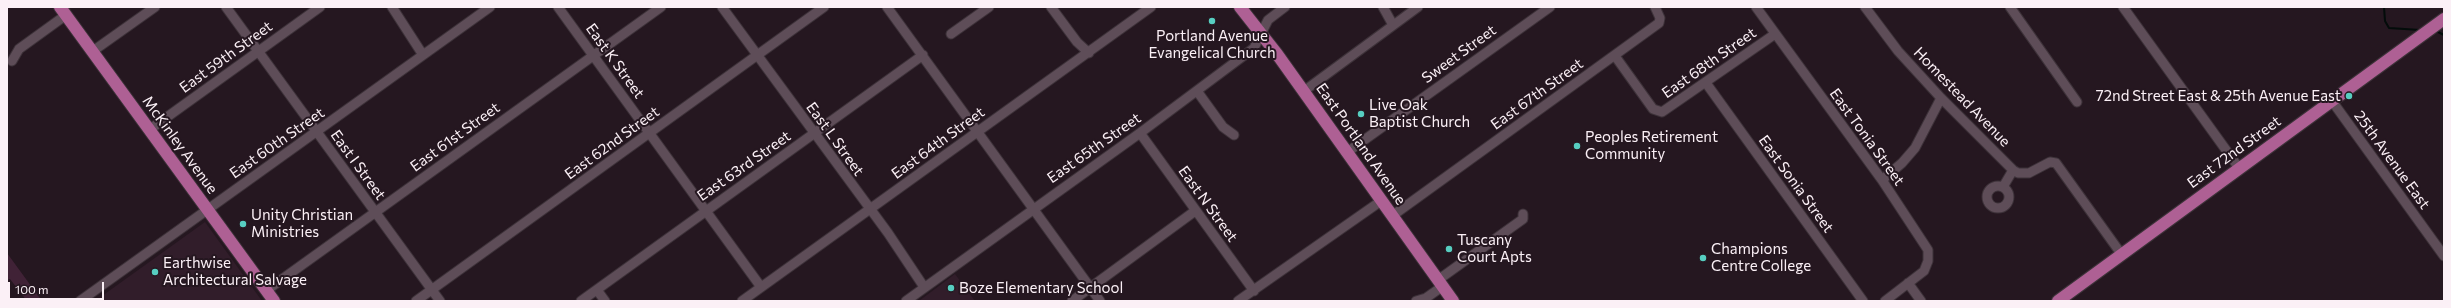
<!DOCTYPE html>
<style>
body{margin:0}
#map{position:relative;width:2451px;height:308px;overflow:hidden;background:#251720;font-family:Commissioner,sans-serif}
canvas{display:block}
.frame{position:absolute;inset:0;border:8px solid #fbf0f6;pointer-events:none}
.scale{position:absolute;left:8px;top:282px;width:96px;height:18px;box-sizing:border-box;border:2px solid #fbf0f6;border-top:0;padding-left:5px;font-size:12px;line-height:14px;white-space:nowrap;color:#fbf0f6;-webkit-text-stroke:3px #251720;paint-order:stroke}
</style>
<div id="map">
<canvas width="2451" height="308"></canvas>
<div class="frame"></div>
<div class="scale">100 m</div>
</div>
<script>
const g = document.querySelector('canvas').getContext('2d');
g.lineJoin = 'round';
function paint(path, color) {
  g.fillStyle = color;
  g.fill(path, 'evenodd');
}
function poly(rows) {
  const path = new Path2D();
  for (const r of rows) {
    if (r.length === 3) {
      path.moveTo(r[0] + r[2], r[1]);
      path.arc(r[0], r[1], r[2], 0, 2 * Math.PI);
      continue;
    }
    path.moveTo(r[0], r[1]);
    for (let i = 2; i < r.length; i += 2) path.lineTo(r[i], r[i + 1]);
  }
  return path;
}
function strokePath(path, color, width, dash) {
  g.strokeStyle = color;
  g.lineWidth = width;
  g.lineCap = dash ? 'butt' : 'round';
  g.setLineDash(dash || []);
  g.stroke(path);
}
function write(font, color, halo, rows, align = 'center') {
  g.font = font + ' Commissioner,sans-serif';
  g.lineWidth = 4;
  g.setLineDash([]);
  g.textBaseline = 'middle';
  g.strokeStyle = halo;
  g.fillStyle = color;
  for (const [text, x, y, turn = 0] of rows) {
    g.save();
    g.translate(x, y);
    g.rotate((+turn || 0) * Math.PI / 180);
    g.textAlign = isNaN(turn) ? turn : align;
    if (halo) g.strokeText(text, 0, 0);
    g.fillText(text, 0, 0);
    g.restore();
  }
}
const built = poly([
 [205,222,262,301,95,301],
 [955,274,975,301,919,301]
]);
const green = poly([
 [7,253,42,301,27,301,10,279,7,280]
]);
const stream = poly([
 [2384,7,2385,21,2389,28,2420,30],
 [2436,31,2444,35]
]);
const minor = poly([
 [226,7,440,301],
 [392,7,423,55],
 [558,7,761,287],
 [722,7,888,233,924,287],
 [887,7,1100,301],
 [1051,7,1077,42,1089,53],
 [1383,7,1393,25],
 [1756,7,1882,180,1928,250,1928,261,1924,271,1885,301],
 [1865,7,1898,51,1941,98,2013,170,2018,173,2029,173,2050,162,2056,163,2122,255],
 [2010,7,2077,102],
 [2123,7,2239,168],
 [951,34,989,7],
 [93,51,155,7],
 [1615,56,1653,109,1662,112,1775,34],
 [12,61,19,49,66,15],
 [1706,83,1863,301],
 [1197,91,1223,127,1234,135],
 [1304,91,1418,7],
 [2332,101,2444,256],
 [149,130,320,7],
 [1140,133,1254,291],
 [1346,153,1550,7],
 [1882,180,1902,163,1915,148,1941,98],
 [1998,197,11],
 [2003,187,2013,170],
 [1392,216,1659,23,1660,18,1655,7],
 [1438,280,1523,219,1523,214],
 [1908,283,1921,301],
 [267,290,661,7],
 [597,290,605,301],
 [80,301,490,7],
 [416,301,824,7],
 [581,301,923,55],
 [742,301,1151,7],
 [906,301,1140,133,1254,48,1268,20,1285,7],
 [1072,301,1195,211],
 [1238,301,1381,201],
 [1416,301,1426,298,1443,286]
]);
const major = poly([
 [60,7,274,301],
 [1240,7,1277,54,1453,301],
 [2058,301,2444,19]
]);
const markers = [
 [1212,21,4,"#57cec1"],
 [2349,96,4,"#57cec1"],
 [1361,114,4,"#57cec1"],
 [1577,146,4,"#57cec1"],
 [243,224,4,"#57cec1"],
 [1449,249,4,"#57cec1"],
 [1703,258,4,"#57cec1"],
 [155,272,4,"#57cec1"],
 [951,288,4,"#57cec1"]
];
const poiNames = [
 ["Portland Avenue",1212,36,"center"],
 ["Evangelical Church",1212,53,"center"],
 ["72nd Street East & 25th Avenue East",2341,96,"right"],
 ["Live Oak",1369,105],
 ["Baptist Church",1369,122],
 ["Peoples Retirement",1585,137],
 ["Community",1585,154],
 ["Unity Christian",251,215],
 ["Ministries",251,232],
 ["Tuscany",1457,240],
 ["Court Apts",1457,257],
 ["Champions",1711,249],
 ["Centre College",1711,266],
 ["Earthwise",163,263],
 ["Architectural Salvage",163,280],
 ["Boze Elementary School",959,288]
];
const streetNames = [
 ["Sweet Street",1459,54,-36],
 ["East 59th Street",226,57,-36],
 ["East K Street",615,61,54],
 ["East 68th Street",1709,63,-35],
 ["East 67th Street",1537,94,-36],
 ["Homestead Avenue",1962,97,46],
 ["East 61st Street",455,137,-36],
 ["East Tonia Street",1867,137,54],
 ["East L Street",835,139,54],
 ["East 60th Street",277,143,-35],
 ["East 62nd Street",612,143,-36],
 ["East 64th Street",938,143,-36],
 ["East Portland Avenue",1361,144,55],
 ["McKinley Avenue",180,145,54],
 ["East 65th Street",1094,148,-35],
 ["East 72nd Street",2234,152,-36],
 ["25th Avenue East",2392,160,54],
 ["East I Street",358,165,54],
 ["East 63rd Street",744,166,-35],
 ["East Sonia Street",1796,184,54],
 ["East N Street",1208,204,54]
];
paint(built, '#311d2a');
paint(green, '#402236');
strokePath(stream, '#030c0a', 2);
strokePath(minor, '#3d3239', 11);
strokePath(major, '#3d3239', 14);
strokePath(minor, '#5e4d58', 9);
strokePath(major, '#ae6094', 12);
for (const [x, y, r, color] of markers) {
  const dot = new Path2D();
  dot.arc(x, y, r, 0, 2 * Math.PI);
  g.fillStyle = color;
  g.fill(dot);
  strokePath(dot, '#251720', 1.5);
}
write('15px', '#fbf0f6', '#251720', poiNames, 'left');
write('15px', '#fbf0f6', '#251720', streetNames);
</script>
